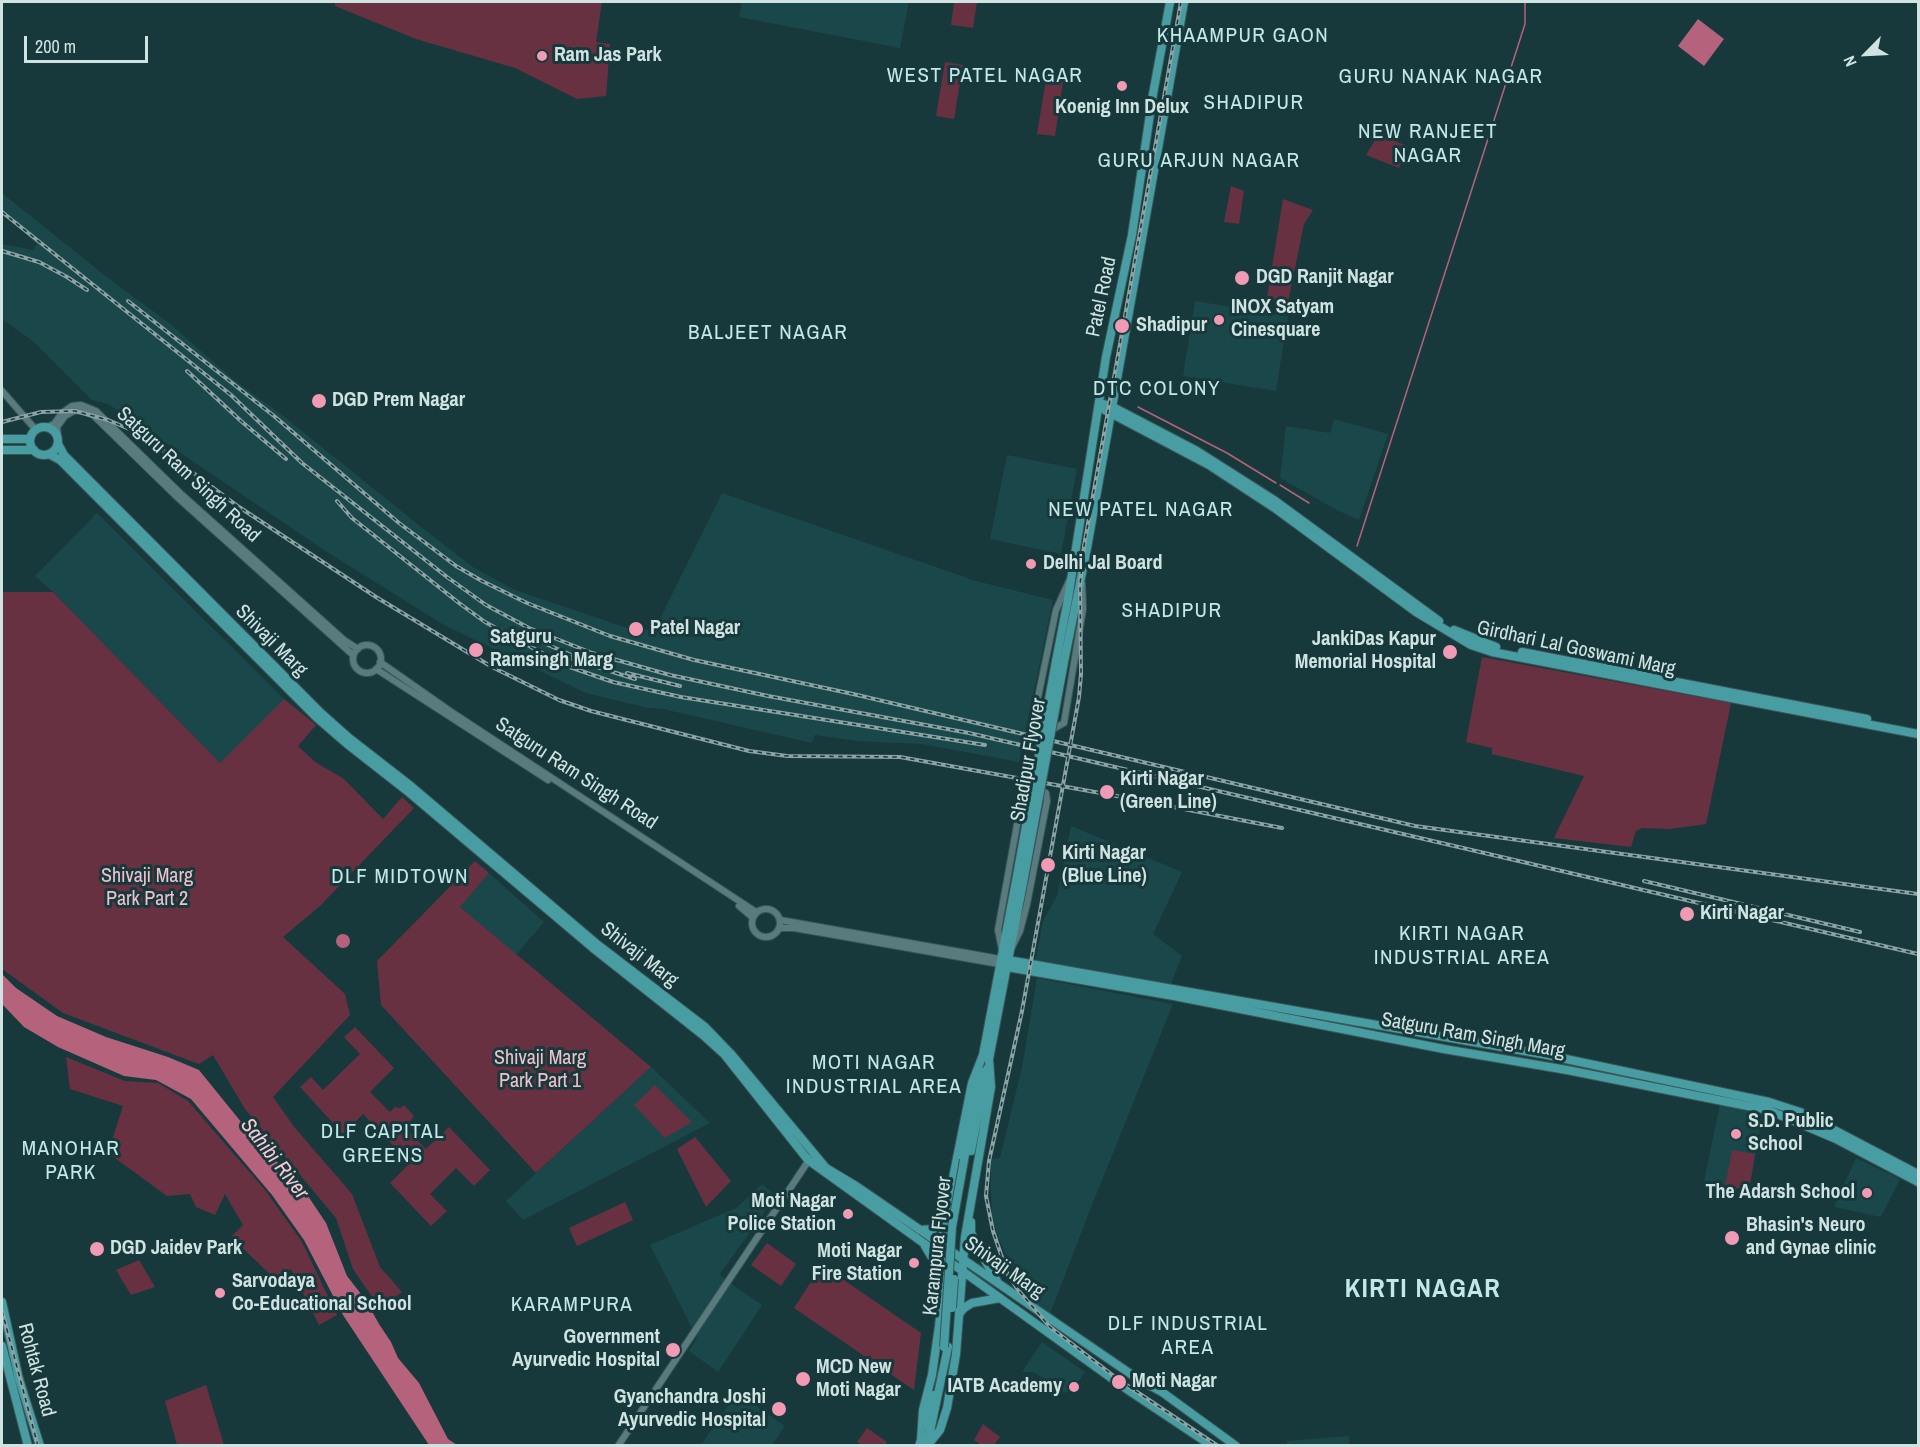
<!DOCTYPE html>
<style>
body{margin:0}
#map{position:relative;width:1920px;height:1447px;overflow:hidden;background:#18393b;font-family:"Archivo Narrow",sans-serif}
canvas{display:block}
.frame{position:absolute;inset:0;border:3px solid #d0e3e3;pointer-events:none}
.north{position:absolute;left:1836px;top:24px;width:60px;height:60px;-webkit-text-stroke:4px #18393b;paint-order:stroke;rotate:246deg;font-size:16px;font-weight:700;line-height:24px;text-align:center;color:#d0e3e3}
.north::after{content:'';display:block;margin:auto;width:21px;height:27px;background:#d0e3e3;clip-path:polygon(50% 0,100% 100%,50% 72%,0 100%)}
.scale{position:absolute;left:24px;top:36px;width:124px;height:27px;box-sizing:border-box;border:3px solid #d0e3e3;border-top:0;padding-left:8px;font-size:18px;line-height:21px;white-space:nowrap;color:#d0e3e3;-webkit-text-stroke:4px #18393b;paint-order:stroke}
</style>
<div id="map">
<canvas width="1920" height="1447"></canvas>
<div class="frame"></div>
<div class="north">N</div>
<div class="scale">200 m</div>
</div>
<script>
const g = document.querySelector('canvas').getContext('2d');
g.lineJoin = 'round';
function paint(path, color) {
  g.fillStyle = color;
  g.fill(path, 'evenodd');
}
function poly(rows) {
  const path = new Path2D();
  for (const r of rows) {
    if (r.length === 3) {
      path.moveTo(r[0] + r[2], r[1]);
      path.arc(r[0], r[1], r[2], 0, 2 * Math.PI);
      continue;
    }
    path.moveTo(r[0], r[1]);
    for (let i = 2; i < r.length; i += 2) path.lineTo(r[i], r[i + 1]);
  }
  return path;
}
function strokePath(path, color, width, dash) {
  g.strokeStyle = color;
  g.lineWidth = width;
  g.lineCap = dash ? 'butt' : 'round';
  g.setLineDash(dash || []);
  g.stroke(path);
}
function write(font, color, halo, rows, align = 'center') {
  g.font = font + ' "Archivo Narrow",sans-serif';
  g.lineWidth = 6;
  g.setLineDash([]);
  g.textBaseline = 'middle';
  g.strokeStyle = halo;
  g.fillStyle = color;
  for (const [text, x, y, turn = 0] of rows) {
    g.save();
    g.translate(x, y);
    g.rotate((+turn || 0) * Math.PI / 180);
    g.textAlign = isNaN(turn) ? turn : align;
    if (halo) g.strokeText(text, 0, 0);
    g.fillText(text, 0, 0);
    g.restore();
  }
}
const built = poly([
 [742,2,909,2,900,48,739,17],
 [2,193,112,281,169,323,234,380,282,415,425,530,474,568,515,590,624,627,654,631,722,493,976,581,1053,600,1019,762,922,744,857,741,815,735,812,743,663,709,648,708,586,693,444,625,327,552,108,404,92,400,34,342,2,319,2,244,33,250,37,244,2,214],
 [1195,301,1288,316,1276,391,1183,376],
 [1334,419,1388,434,1359,520,1337,510,1280,478,1286,426,1330,433],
 [1007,455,1077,469,1061,554,990,539],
 [97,513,284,699,220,763,53,592,35,576],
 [1071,826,1182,872,1153,934,1182,956,1169,989,1035,963,1043,921,1057,896],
 [489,873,544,922,516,955,460,907],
 [1037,978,1173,1004,1088,1215,1050,1314,1040,1308,1027,1295,1017,1280,998,1237,992,1217,991,1192,991,1159,1000,1158,1022,1067],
 [651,1067,710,1123,523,1220,506,1201],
 [1720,1104,1763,1113,1749,1190,1704,1181],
 [1856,1158,1900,1179,1881,1217,1834,1207],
 [762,1184,776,1196,719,1275,762,1305,718,1372,689,1351,697,1338,650,1245,736,1208],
 [1042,1342,1085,1372,1073,1390,1064,1393,1034,1372,1022,1372],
 [737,1393,785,1426,772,1445,701,1445],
 [1349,1436,1349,1445,1287,1445,1287,1441]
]);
const green = poly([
 [335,2,602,2,596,42,610,44,606,96,577,99,515,68,416,39,335,6],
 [954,2,977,2,973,28,951,25],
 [945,62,963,65,954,119,936,116],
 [1046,79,1063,82,1055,136,1037,134],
 [1378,135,1408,146,1399,168,1366,155],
 [1231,186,1244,191,1239,224,1224,222],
 [1283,199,1313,210,1304,224,1288,302,1267,298],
 [2,592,53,592,220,763,284,699,316,725,298,746,315,762,344,779,383,819,402,797,414,808,321,905,283,937,345,994,350,1015,273,1097,295,1128,352,1194,380,1267,402,1292,380,1309,353,1269,336,1218,245,1109,213,1055,199,1064,63,1013,2,969],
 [1482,657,1731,703,1706,824,1670,829,1642,828,1636,831,1631,847,1554,838,1584,776,1492,754,1492,748,1466,742],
 [475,861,489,873,460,907,651,1067,536,1173,381,1005,377,961],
 [355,1027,394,1068,370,1092,390,1112,395,1107,400,1108,404,1105,414,1116,411,1120,412,1124,407,1130,426,1149,449,1127,490,1170,474,1186,456,1168,430,1194,447,1211,431,1226,390,1183,410,1163,363,1114,343,1134,300,1087,311,1077,323,1090,360,1054,344,1037],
 [66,1057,125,1081,158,1083,188,1101,265,1190,302,1242,337,1315,319,1325,291,1269,276,1280,231,1237,243,1225,225,1194,215,1215,196,1207,190,1194,167,1196,108,1153,123,1106,70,1089],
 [655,1085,692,1122,665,1138,634,1105],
 [695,1137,731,1181,706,1207,677,1149],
 [1732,1150,1755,1154,1749,1190,1725,1186],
 [625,1202,633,1220,577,1246,569,1228],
 [767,1243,796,1264,781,1286,751,1265],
 [139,1260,155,1287,131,1295,116,1270],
 [822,1265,921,1333,914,1390,794,1308],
 [206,1385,224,1445,177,1445,165,1401],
 [983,1424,1000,1437,994,1445,981,1445,974,1440],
 [867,1428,887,1442,885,1445,862,1445,857,1442]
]);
const water = poly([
 [1698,19,1724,39,1704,66,1678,46],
 [343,941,7],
 [2,974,16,988,57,1016,106,1037,168,1057,199,1070,246,1128,306,1193,326,1223,347,1276,365,1299,379,1324,391,1342,398,1358,419,1383,448,1439,457,1445,429,1445,343,1315,304,1240,272,1195,191,1099,156,1080,124,1076,58,1047,24,1027,2,1004]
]);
const stream = poly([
 [1138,407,1227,453,1276,483],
 [1280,485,1309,503],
 [1357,546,1525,24,1525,2]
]);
const minor = poly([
 [2,391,36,430],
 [47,427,54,424,62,413,72,406,81,405,96,411,180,493,344,640,358,649],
 [58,437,57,427,65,416,74,411,82,410,93,415,177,497,353,655],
 [1070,579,1056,610,1034,717,1039,725,1055,728,1064,723,1083,609,1082,584],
 [367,659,14],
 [380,662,450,711,756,912],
 [376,669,548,780],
 [739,906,752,917],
 [766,923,14],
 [780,920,1000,959],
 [779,928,794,928,829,934,999,964],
 [1002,950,998,930,1022,797,1026,789,1036,788,1046,793,1047,801,1027,904,1020,931,1011,949],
 [618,1446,813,1154]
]);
const major = poly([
 [1100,403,1111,406,1197,451,1274,500,1439,621],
 [1099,407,1209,465,1276,509,1416,612,1471,645,1492,652,1918,734],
 [44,441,14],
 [2,439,30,439],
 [58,444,64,455,321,713,349,738,412,787,598,945,705,1027,732,1055,826,1168,856,1186,1138,1379,1162,1392,1236,1446],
 [2,450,34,450],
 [49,454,60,460,316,717,346,743,406,790,593,948,703,1035,724,1054,808,1160,1128,1390,1212,1446],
 [1454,630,1496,647],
 [1522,652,1867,719],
 [1056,661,1068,599,1106,357,1132,235,1153,94,1170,2],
 [1064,662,1087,548,1184,2],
 [1008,960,1547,1055,1769,1102,1800,1112,1918,1174],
 [1007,967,1174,996,1444,1049,1567,1070,1768,1110,1836,1139,1918,1182],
 [971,1151,987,1069],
 [964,1160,980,1071],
 [971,1222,971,1232,977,1247,997,1281],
 [920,1230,934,1229,944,1218],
 [925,1246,934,1261,942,1281],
 [2,1302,19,1379,40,1446],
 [960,1313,964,1308,972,1303,1000,1298],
 [2,1346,28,1446],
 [925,1427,934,1395],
 [928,1441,948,1347],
 [919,1446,921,1440,923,1410,932,1375,939,1326,944,1280,943,1234,946,1213,972,1083,983,1055,1016,881],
 [927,1446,940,1430,947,1408,956,1354,965,1237,991,1087,989,1059,1023,883]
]);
const rail = poly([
 [1181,2,1084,546,1080,585,1081,674,1079,697,1022,1011,989,1161,986,1196,993,1231,1008,1275,1019,1291,1050,1327,1119,1380,1218,1446],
 [2,212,231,395,302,463,447,577,486,605,529,628,592,653,670,675,768,696,969,733,1918,954],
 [2,251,39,262,67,277,87,290],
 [128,301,274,416,399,523,456,566,482,581,527,603,610,636,694,660,853,694,1415,826,1918,894],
 [187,371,241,421,286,459],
 [2,422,41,412,75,411,108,420,141,434,239,507,376,597,492,667,559,700,591,711,749,751,787,756,900,757,1106,794,1282,828],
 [337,501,352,518,459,603,485,622,564,665,613,682,681,697,985,745],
 [534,639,581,659],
 [572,659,635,679],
 [627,673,680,686],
 [1644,881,1860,932],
 [2,1311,38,1446]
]);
const majorBridge = poly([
 [1016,881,1056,661],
 [1023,883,1064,662],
 [952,1308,954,1279],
 [944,1347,952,1227,964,1160]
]);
const markers = [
 [542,56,6,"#f19ab3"],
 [1122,86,6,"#f19ab3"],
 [1242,278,8,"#f19ab3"],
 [1219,320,6,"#f19ab3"],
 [1122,326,8,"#f19ab3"],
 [319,401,8,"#f19ab3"],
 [1031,564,6,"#f19ab3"],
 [636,629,8,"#f19ab3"],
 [476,650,8,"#f19ab3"],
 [1450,652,8,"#f19ab3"],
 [1107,792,8,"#f19ab3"],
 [1048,865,8,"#f19ab3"],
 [1687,914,8,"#f19ab3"],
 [1736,1134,6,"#f19ab3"],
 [1867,1193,6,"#f19ab3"],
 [848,1214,6,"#f19ab3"],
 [1732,1238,8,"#f19ab3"],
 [97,1249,8,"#f19ab3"],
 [914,1263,6,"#f19ab3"],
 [220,1293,6,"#f19ab3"],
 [673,1350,8,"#f19ab3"],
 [803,1379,8,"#f19ab3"],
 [1119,1382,8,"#f19ab3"],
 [1074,1387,6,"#f19ab3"],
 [779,1409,8,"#f19ab3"]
];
const poiNames = [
 ["Ram Jas Park",554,56],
 ["Koenig Inn Delux",1122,108,"center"],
 ["DGD Ranjit Nagar",1256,278],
 ["INOX Satyam",1231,308],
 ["Cinesquare",1231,331],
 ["Shadipur",1136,326],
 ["DGD Prem Nagar",332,401],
 ["Delhi Jal Board",1043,564],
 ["Patel Nagar",650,629],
 ["Satguru",490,638],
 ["Ramsingh Marg",490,661],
 ["JankiDas Kapur",1436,640,"right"],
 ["Memorial Hospital",1436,663,"right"],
 ["Kirti Nagar",1120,780],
 ["(Green Line)",1120,803],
 ["Kirti Nagar",1062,854],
 ["(Blue Line)",1062,877],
 ["Kirti Nagar",1700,914],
 ["S.D. Public",1748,1122],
 ["School",1748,1145],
 ["The Adarsh School",1855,1193,"right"],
 ["Moti Nagar",836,1202,"right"],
 ["Police Station",836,1225,"right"],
 ["Bhasin's Neuro",1746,1226],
 ["and Gynae clinic",1746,1249],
 ["DGD Jaidev Park",110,1249],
 ["Moti Nagar",902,1252,"right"],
 ["Fire Station",902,1275,"right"],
 ["Sarvodaya",232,1282],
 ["Co-Educational School",232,1305],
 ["Government",660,1338,"right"],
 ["Ayurvedic Hospital",660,1361,"right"],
 ["MCD New",816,1368],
 ["Moti Nagar",816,1391],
 ["Moti Nagar",1132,1382],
 ["IATB Academy",1062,1387,"right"],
 ["Gyanchandra Joshi",766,1398,"right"],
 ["Ayurvedic Hospital",766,1421,"right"]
];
const streetNames = [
 ["Patel Road",1102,297,-78],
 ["Satguru Ram Singh Road",188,475,43],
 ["Shivaji Marg",271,641,45],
 ["Girdhari Lal Goswami Marg",1576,649,12],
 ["Shadipur Flyover",1029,760,-80],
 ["Satguru Ram Singh Road",576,774,33],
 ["Shivaji Marg",639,955,38],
 ["Satguru Ram Singh Marg",1473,1036,10],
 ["Karampura Flyover",938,1246,-84],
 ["Shivaji Marg",1004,1268,35],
 ["Rohtak Road",36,1370,75]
];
const parkNames = [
 ["Shivaji Marg",147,877],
 ["Park Part 2",147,900],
 ["Shivaji Marg",540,1059],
 ["Park Part 1",540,1082]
];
const neighbourhoodNames = [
 ["KHAAMPUR GAON",1243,36],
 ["WEST PATEL NAGAR",985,76],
 ["GURU NANAK NAGAR",1441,77],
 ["SHADIPUR",1254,103],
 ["NEW RANJEET",1428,132],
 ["NAGAR",1428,156],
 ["GURU ARJUN NAGAR",1199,161],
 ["BALJEET NAGAR",768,333],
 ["DTC COLONY",1157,389],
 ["NEW PATEL NAGAR",1141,510],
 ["SHADIPUR",1172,611],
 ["DLF MIDTOWN",400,877],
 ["KIRTI NAGAR",1462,934],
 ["INDUSTRIAL AREA",1462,958],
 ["MOTI NAGAR",874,1063],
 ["INDUSTRIAL AREA",874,1087],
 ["DLF CAPITAL",383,1132],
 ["GREENS",383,1156],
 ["MANOHAR",71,1149],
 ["PARK",71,1173],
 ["KARAMPURA",572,1305],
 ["DLF INDUSTRIAL",1188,1324],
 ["AREA",1188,1348]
];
const waterNames = [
 ["Sahibi River",274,1159,52]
];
const districtNames = [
 ["KIRTI NAGAR",1423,1290]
];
paint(built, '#1a4749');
paint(green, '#673142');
paint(water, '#b5627c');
strokePath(stream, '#b5627c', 1.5);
strokePath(minor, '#3a5758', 8);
strokePath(major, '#3a5758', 10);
strokePath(minor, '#597b7d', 6);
strokePath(major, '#489da2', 8);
strokePath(rail, '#8ba3a4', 4);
strokePath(rail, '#18393b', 1.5, [4.5]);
strokePath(majorBridge, '#3a5758', 10, []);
strokePath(majorBridge, '#489da2', 8);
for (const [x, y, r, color] of markers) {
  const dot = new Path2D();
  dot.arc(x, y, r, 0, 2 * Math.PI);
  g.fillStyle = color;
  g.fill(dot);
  strokePath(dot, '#18393b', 2);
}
write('bold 20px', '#d0e3e3', '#18393b', poiNames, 'left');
write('20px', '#d0e3e3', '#18393b', streetNames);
write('20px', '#f0c1cd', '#18393b', parkNames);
g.letterSpacing = '1.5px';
write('21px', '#c2e8ea', '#18393b', neighbourhoodNames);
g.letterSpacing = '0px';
write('italic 21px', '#f9c9d6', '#18393b', waterNames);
g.letterSpacing = '1.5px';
write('bold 26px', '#c2e8ea', '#18393b', districtNames);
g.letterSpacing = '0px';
</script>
